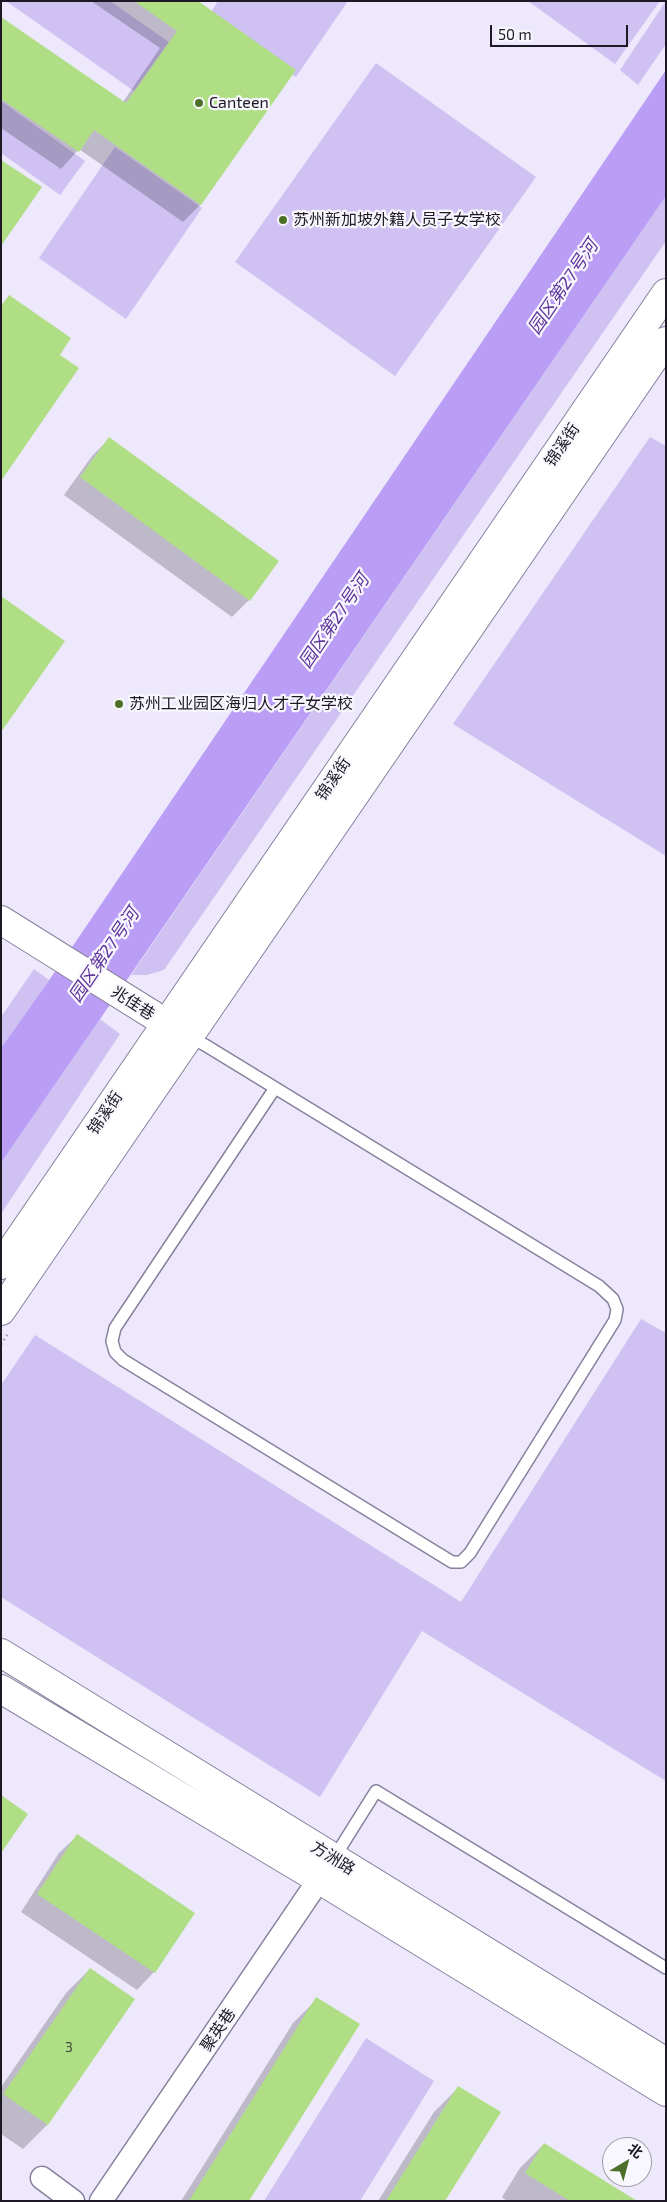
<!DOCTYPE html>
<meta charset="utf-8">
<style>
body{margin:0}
#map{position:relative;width:667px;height:2202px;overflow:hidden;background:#ede8fc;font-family:"Exo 2","Noto Sans SC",sans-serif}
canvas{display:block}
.frame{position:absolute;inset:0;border:2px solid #1c1924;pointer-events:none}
.north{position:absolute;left:602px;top:2137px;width:50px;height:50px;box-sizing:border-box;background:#f9f7fe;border:1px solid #a19ea7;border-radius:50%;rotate:37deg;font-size:14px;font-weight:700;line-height:20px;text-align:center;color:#1c1924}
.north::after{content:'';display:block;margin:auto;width:18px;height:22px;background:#4d7028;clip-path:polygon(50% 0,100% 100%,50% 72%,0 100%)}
.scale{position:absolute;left:490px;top:25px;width:138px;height:22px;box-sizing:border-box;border:2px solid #1c1924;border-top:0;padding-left:6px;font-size:15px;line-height:18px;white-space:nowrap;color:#1c1924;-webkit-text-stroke:4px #f9f7fe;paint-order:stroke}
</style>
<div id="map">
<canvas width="667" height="2202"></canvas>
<div class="frame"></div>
<div class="north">北</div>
<div class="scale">50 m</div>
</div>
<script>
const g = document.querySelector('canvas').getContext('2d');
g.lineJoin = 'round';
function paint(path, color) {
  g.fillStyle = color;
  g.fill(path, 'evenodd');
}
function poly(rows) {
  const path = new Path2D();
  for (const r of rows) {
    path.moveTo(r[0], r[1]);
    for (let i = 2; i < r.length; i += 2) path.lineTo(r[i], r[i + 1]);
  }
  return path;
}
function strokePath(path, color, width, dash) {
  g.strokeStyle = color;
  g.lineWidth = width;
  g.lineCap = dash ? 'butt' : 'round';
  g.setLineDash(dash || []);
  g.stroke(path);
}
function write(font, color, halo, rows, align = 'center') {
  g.font = font + ' "Exo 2","Noto Sans SC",sans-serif';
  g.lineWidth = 4.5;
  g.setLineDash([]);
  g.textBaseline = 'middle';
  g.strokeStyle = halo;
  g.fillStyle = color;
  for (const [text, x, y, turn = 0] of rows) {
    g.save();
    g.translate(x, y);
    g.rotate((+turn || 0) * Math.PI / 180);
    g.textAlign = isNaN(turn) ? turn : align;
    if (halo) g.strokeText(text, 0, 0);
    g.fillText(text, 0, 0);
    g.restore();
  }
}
const green = poly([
 [6,1,110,1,169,42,134,91],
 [218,1,348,1,296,77,208,17],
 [528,1,660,1,615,64],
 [666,1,666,44,638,85,620,70],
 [376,63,536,177,395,376,235,262],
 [1,101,85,161,60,195,1,153],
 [115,147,202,208,126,319,39,258],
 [666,196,666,241,164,970,147,975,131,975],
 [650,437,666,446,666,856,453,724],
 [34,969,49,980,1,1048,1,1017],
 [100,1019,120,1034,1,1214,1,1163],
 [641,1319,666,1333,666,1781,422,1631,320,1797,1,1597,1,1385,35,1335,461,1602],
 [366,2038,434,2081,360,2201,264,2201]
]);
const water = poly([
 [666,70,666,196,1,1163,1,1048,64,959]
]);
const shadow = poly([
 [91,1,196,1,294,70,200,205,183,222,79,149,61,169,1,128,1,18,123,102,160,48],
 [109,439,249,600,232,617,64,495,92,456],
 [77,1836,154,1972,137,1990,21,1912,59,1853],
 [90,1969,133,1999,47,2125,23,2149,1,2134,1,2087,66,1993],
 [317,1999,248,2201,181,2201,293,2023],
 [458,2088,444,2201,378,2201,434,2112],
 [544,2144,635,2201,507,2201,502,2197,520,2168]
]);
const building = poly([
 [134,1,198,1,296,70,201,205,94,130,79,152,1,99,1,17,126,103,177,31],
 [1,160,42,187,1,246],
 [9,295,71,338,60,355,79,368,1,481,1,306],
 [109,437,279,561,250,601,80,477],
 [1,596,65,641,1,732],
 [1,1795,28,1814,1,1853],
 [77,1834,195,1913,155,1973,37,1894],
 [90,1968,135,1999,48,2125,3,2094],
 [316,1997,360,2024,249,2201,189,2201],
 [458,2086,501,2112,445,2201,386,2201],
 [544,2143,637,2201,570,2201,525,2173]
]);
const path = poly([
 [1,1344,9,1332]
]);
const service = poly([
 [189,1037,205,1045,599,1286,613,1299,617,1309,615,1320,470,1553,461,1562,452,1562,123,1360,115,1352,112,1341,115,1328,275,1088],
 [334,1858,376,1791,666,1968]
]);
const minor = poly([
 [42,2178,73,2201],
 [101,2201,329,1865]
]);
const tertiary = poly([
 [1,920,185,1035]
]);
const secondary = poly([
 [1,1265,666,293],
 [1,1311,666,341],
 [1,1653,666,2062],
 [1,1689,320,1880,666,2092]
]);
const markers = [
 [199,103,5,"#4d7028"],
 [283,220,5,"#4d7028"],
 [119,704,5,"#4d7028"]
];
const numberNames = [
 ["3",69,2047]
];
const poiNames = [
 ["Canteen",209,103],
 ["苏州新加坡外籍人员子女学校",293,220],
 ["苏州工业园区海归人才子女学校",129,704]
];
const streetNames = [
 ["锦溪街",562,445,-56],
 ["锦溪街",333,779,-56],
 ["兆佳巷",133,1003,33],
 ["锦溪街",105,1113,-56],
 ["方洲路",333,1858,32],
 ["聚英巷",218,2030,-56]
];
const waterNames = [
 ["园区第27号河",563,287,-56],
 ["园区第27号河",334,621,-56],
 ["园区第27号河",104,955,-56]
];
paint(green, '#cfc1f2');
paint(water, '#ba9ef6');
paint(shadow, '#0003');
paint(building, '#afde85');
strokePath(service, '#88809d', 14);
strokePath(minor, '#88809d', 25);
strokePath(tertiary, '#88809d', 30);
strokePath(secondary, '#88809d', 30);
strokePath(path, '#8a8595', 3, [1, 4]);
strokePath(service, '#fff', 11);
strokePath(minor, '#fff', 22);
strokePath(tertiary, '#fff', 28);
strokePath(secondary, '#fff', 28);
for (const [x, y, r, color] of markers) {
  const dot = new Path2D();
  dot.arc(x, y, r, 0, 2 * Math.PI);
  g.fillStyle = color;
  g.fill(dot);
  strokePath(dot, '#f9f7fe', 2);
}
write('14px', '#414a3c', null, numberNames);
write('16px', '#1c1924', '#f9f7fe', poiNames, 'left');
write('16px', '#1c1924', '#f9f7fe', streetNames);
write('italic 18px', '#5f379b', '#f9f7fe', waterNames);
</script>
